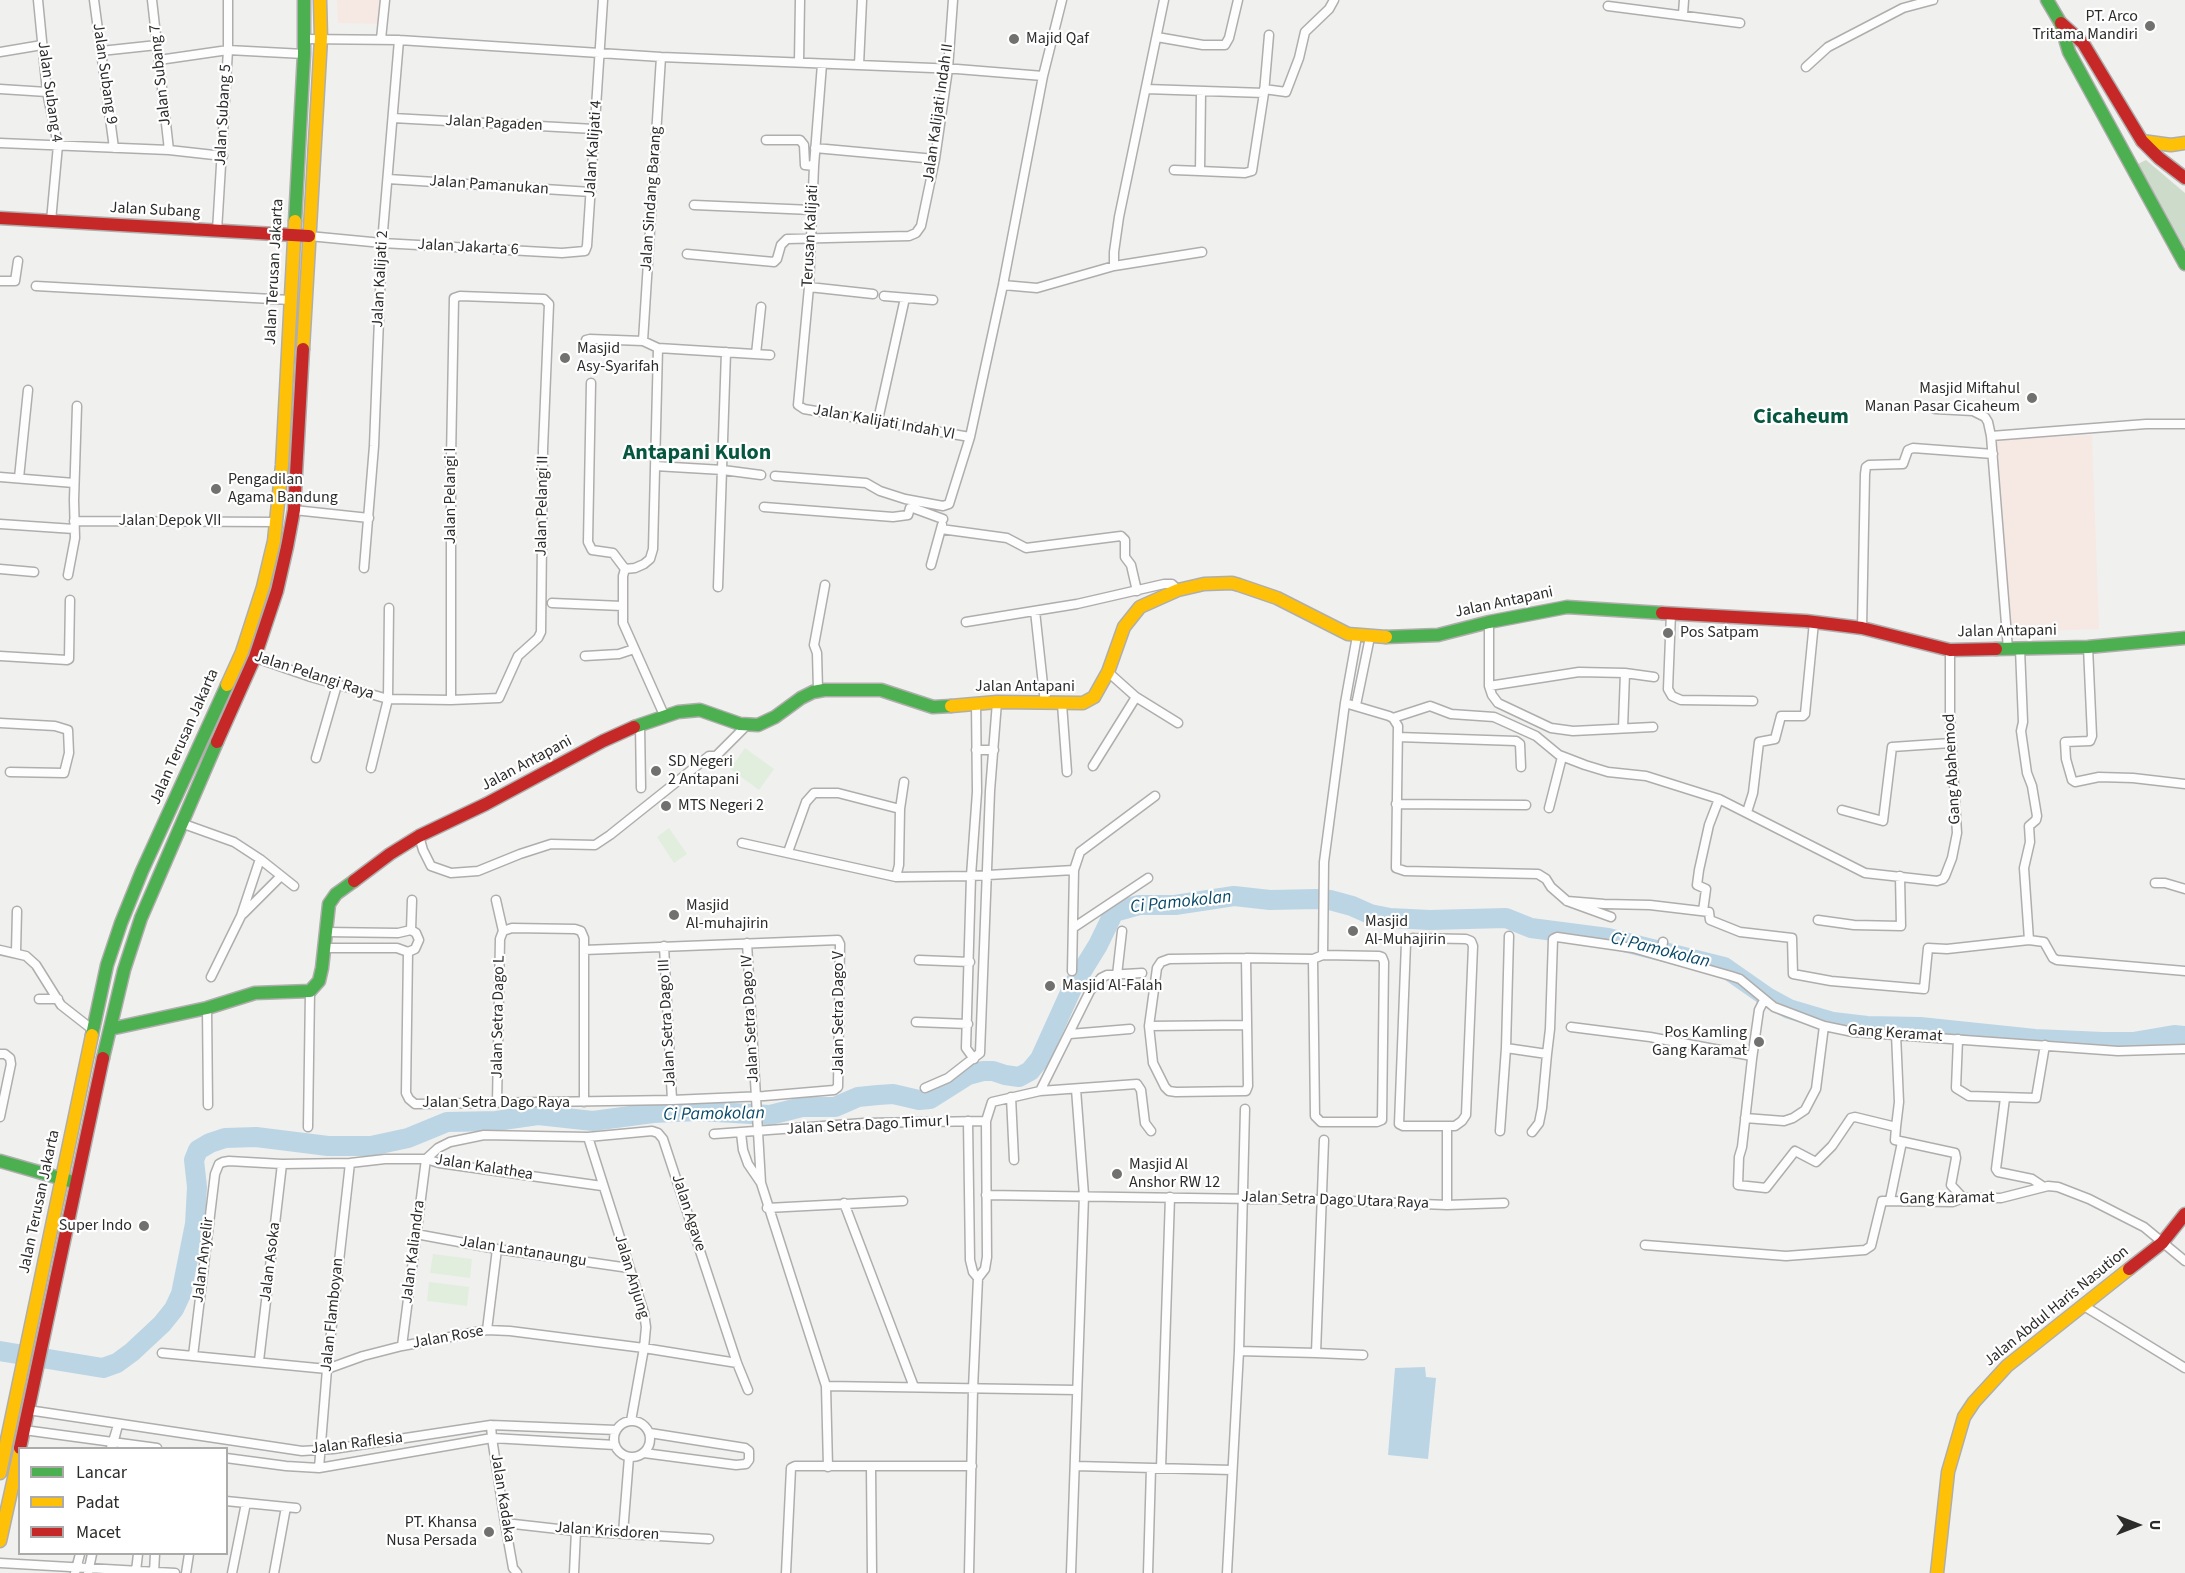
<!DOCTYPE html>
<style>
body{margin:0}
#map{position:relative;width:2185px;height:1573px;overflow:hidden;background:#f0f0ef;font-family:"Source Sans 3",sans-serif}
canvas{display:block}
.legend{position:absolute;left:18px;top:1447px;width:210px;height:108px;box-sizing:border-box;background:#fff;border:2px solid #ababaa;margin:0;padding:8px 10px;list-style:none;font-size:18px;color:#2c2c2a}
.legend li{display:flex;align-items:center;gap:12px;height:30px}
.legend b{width:30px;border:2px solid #ababaa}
.north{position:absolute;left:2107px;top:1495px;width:60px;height:60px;-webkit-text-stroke:4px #fff;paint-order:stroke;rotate:90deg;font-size:16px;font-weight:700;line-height:24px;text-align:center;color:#2c2c2a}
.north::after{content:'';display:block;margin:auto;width:21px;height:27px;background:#2c2c2a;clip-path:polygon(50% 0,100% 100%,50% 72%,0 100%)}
</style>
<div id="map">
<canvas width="2185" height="1573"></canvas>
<ul class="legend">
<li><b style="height:8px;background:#4caf50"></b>Lancar</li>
<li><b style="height:8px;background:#ffc107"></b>Padat</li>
<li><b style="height:8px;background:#c62828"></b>Macet</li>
</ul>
<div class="north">U</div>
</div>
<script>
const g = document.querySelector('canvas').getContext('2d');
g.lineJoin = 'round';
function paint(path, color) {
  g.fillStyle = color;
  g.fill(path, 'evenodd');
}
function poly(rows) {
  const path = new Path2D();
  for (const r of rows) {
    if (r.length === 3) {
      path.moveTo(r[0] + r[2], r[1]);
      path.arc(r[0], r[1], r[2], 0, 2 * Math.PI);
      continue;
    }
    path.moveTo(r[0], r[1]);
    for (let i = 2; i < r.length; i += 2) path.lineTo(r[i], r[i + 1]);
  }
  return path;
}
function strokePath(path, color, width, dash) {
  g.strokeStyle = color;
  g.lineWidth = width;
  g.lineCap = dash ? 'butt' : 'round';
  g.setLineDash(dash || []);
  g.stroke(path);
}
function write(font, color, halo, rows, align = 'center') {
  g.font = font + ' "Source Sans 3",sans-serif';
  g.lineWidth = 4.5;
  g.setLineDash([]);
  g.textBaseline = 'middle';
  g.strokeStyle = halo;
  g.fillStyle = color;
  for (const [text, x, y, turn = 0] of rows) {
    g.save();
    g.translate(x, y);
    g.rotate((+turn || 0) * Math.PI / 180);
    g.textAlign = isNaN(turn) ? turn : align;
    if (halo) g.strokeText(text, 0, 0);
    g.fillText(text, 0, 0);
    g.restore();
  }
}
const commercial = poly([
 [337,0,382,0,383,24,338,23],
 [2092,435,2099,629,2012,632,1997,440]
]);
const green = poly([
 [745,748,774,769,759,790,730,769],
 [669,828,687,854,674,863,657,837],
 [433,1254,472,1259,470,1278,430,1273],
 [429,1282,469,1287,467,1306,427,1301]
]);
const forest = poly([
 [2146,160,2185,193,2185,248,2138,164]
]);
const water = poly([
 [1425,1367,1426,1377,1436,1378,1428,1459,1388,1455,1395,1368]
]);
const river = poly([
 [0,1351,103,1368,117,1363,132,1352,162,1324,174,1309,181,1294,195,1224,197,1187,194,1160,198,1150,210,1143,225,1138,256,1137,328,1146,371,1146,408,1138,447,1122,496,1121,538,1115,593,1121,653,1113,698,1111,770,1115,802,1107,835,1107,858,1097,878,1095,893,1094,919,1100,930,1099,968,1075,983,1071,993,1071,1005,1075,1019,1077,1030,1071,1040,1059,1074,984,1098,945,1114,912,1139,905,1175,905,1234,896,1270,900,1317,899,1330,900,1352,906,1370,914,1390,918,1430,920,1506,918,1531,928,1608,938,1724,967,1767,997,1789,1009,1833,1022,1867,1026,1920,1027,2035,1039,2103,1042,2133,1042,2174,1035,2185,1036]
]);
const street = poly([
 [38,0,47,92,58,145,51,221],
 [94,0,114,148],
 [152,0,169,150],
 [1608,6,1740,23],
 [1683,14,1684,0],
 [1157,37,1203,45,1225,45,1229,38,1238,0],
 [305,39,399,40,661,57,957,69,1043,76],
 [381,39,385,0],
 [101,51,157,45],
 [0,52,42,45],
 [159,60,228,50,304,54],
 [799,62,800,0],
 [822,64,814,166,809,287,798,405,804,409,970,437],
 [859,65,862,0],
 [1806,67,1828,47,1903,8,1933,0],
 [0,89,47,92],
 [1146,89,1264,93],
 [1264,89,1286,92,1299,58,1305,32,1329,9,1334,0],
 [393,118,594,129],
 [766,140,800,140,804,145,805,165,814,166],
 [0,143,169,150,223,156],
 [815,148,935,159],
 [1174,170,1200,171,1201,92],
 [1200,171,1245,173,1252,171,1264,93,1269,35],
 [388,179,591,192],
 [694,205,812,210],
 [217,231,228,50,228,0],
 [309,236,382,243,562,253,585,251,587,246,603,0],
 [687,254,774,262,777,259,781,245,787,239,909,236,916,233,921,226,935,159,948,69,953,0],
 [1114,266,1114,252,1119,217,1164,0],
 [0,281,15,281,18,261],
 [1003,285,1037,288,1114,266,1202,252],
 [36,286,290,300],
 [809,287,873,294],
 [884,296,933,300],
 [643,341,661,57],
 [585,345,586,340,590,339,643,341,658,348,770,355],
 [756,354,761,307],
 [591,383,588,542,592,550,613,553,625,569],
 [1935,409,1973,411,1985,417,1988,422,1991,436,2008,649],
 [878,420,905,298],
 [1991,436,2146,424,2185,424],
 [655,466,723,470,761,475],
 [775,476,866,483,880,491,905,499,943,506,949,504,970,437,1003,285,1043,76,1062,0],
 [0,477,74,483],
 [19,478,28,390],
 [764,507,893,517,908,515,910,508,913,508,943,519],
 [294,510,369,518],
 [74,521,277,522],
 [0,524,74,529],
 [941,529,1007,538,1026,548,1121,536,1125,540,1125,557,1131,565,1137,591],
 [931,565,942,525],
 [364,568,374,446,382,243,399,40],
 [0,569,34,572],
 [625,569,635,568,644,564,650,559,653,549,658,348],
 [625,569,623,576,623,623,664,715],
 [68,575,75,538,74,500,77,406],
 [718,587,726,352],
 [552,603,622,606],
 [1035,611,1045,703],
 [1671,613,1668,689,1672,696,1681,700,1753,701],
 [966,622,1077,604,1164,584,1172,584,1178,590],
 [1489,622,1489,686,1492,695,1498,703,1551,728,1573,731,1653,727],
 [1862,628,1865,474,1866,467,1869,465,1903,464,1908,450,1913,448,1993,454],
 [1357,636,1345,703,1389,716,1393,718,1398,726,1396,868,1405,871,1538,874,1546,879,1551,887,1567,901,1611,917],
 [2088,647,2092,736,2090,741,2065,742,2066,759,2072,780,2075,782,2099,777,2133,778,2185,784],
 [2020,649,2023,722,2021,731,2027,773,2032,786,2037,816,2036,820,2029,826,2030,842,2024,868,2029,940],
 [0,656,67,660,69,659,70,600],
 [585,656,619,654,634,649],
 [253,657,311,677,388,699,451,700,499,698,518,656,538,638,541,632,543,449,549,304,544,299,460,296,454,298,451,458,451,700],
 [1108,672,1136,697,1178,723],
 [1489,686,1579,672,1625,673,1654,677],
 [818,690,817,653,814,645,825,585],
 [1062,704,1067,772],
 [1356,705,1370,637],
 [1393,718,1430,706,1451,714,1494,717,1536,736,1559,755,1585,765,1608,772,1646,776,1719,799,1865,873,1937,881,1943,879,1945,876,1952,858,1957,833,1950,718,1950,650],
 [0,723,55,726,68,730,69,753,64,773,10,772],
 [640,724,641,788],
 [1623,728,1625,673],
 [1398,737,1516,741,1520,744,1521,767],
 [976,750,994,750],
 [316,758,337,685],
 [1093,766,1136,697],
 [371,768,388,699,389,608],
 [1396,804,1526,805],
 [1549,808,1562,757],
 [1842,810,1883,821,1892,747,1951,743],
 [1747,812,1753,793,1759,742,1775,739,1781,716,1803,716,1805,714,1814,622],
 [181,823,234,842,260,859,294,886],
 [419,836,423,850,431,866,451,873,478,871,520,854,551,844,595,845,610,835,709,756,716,756,746,726],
 [742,843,896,877,971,876,1074,870],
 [788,852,806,802,814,793,838,793,900,809],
 [896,877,899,865,900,809,904,782],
 [2155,883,2165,883,2185,889],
 [496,900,503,931],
 [1567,901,1604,904,1650,905,1709,912,1710,920,1740,932,1792,938,1793,974,1831,981,1924,989,1928,948,1947,949,2029,940,2044,942,2053,958,2057,960,2185,971],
 [1703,911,1706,889,1697,885,1699,870,1709,825,1719,799],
 [243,914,281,876],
 [1818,920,1854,925,1901,926,1900,876],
 [1073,928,1148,878],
 [325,932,398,933,411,930],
 [1413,938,1466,939,1471,941,1473,946,1466,1115,1462,1121,1455,1126,1403,1126,1399,1124,1406,943,1413,938],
 [747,943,761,1183,826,1386,828,1467],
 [664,946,672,1100],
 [324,948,397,948,408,952],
 [0,950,26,956,36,965,61,1005,93,1030],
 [16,952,17,911],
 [408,952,406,1093,409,1099,415,1104,672,1100,764,1096,834,1090,838,1087,840,944,838,940,584,950],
 [408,952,415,949,419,940,416,933,411,930,412,900],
 [1323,955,1324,862,1345,703],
 [1661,956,1663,942],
 [1246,958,1248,1086,1246,1091,1176,1092,1169,1091,1165,1087,1153,1063,1149,1026,1157,968,1161,962,1169,959,1246,958,1313,959,1323,955,1379,956,1382,957,1384,962,1382,1120,1377,1122,1321,1122,1315,1116,1313,959],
 [919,960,970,962],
 [1072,971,1074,870,1080,852,1155,796],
 [1117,975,1122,931],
 [211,977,241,916,260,859],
 [39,999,58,999],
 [1764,1000,1759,1010,1752,1059,1742,1147,1739,1157,1738,1185,1766,1188,1795,1151,1816,1162,1832,1146,1851,1118,1855,1117,1896,1127,1895,1140,1955,1153,1956,1158,1951,1185,1963,1198],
 [207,1008,208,1105],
 [916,1022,968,1024],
 [1149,1026,1247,1025],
 [1571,1027,1650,1037,1752,1056],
 [1070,1034,1130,1029],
 [1896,1034,1899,1102,1896,1127],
 [1958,1039,1956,1088,1969,1096,2036,1098,2045,1045],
 [1506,1048,1547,1054,1550,1029,1553,939,1557,937,1633,948,1731,976,1740,979,1774,1007,1824,1026,1853,1032,2118,1051,2185,1049],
 [0,1054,5,1054,10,1058,11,1064,0,1117],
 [974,1059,966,1048,971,876,977,792,976,703],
 [925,1088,948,1078,980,1053,990,791,997,702],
 [1040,1091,1137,1084,1141,1090,1145,1123,1151,1131],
 [1011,1097,1014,1160],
 [2005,1098,1996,1169,1998,1172,2032,1179,2044,1187],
 [497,1103,500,939,503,931,512,928,575,929,581,931,584,938,584,1102],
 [1745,1118,1784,1121,1793,1118,1805,1110,1816,1089,1824,1026],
 [968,1121,970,1260,973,1272,978,1278],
 [1447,1126,1447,1205],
 [308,1127,310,991],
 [1500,1131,1506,1048,1509,936],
 [1532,1132,1539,1123,1542,1108,1547,1054],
 [741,1133,743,1150,748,1164,761,1183],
 [714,1134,864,1123,986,1121],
 [588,1137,644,1313,646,1327,644,1348,631,1421],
 [426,1159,438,1148,450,1142,484,1135,588,1137,652,1131,658,1133,663,1139,737,1363,748,1390],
 [986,1195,1323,1200,1447,1205,1504,1203],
 [1890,1200,1902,1142],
 [844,1203,914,1387],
 [767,1208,903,1201],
 [416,1234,497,1249,629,1268],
 [1645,1245,1786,1256,1865,1250,1871,1246,1882,1201,1953,1202,1963,1198,2001,1198,2048,1186,2058,1187,2089,1199,2144,1227,2185,1261],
 [2084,1306,2185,1368],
 [487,1330,497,1249],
 [402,1346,426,1159],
 [1239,1351,1316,1353,1324,1140],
 [162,1353,327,1369,363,1356,402,1346,487,1330,510,1331,644,1348,737,1363],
 [1316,1353,1363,1355],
 [193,1356,215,1174,219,1164,223,1162,229,1161,282,1164,350,1163,385,1159,426,1159,439,1163,602,1186],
 [259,1361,282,1164],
 [826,1386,1077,1390],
 [28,1410,302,1451,333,1449,491,1425,616,1430],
 [632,1439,18],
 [491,1425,492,1438,505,1523,513,1568,517,1573],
 [24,1430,157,1448],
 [111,1448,118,1425,112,1448],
 [644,1453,736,1465,746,1464,749,1460,749,1451,745,1448,650,1433],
 [226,1458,286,1466,319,1468,492,1438,615,1445],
 [1075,1466,1232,1470],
 [871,1467,872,1573],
 [319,1468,327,1369,350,1163],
 [1161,1468,1170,1197],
 [226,1501,296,1508],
 [505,1523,576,1531,709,1539],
 [623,1533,629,1457],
 [0,1563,175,1573],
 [136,1571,138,1554],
 [154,1572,155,1554],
 [75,1573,80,1554],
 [88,1573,92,1554],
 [186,1573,189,1554],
 [232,1573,246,1503],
 [274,1573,286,1507],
 [574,1573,576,1531],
 [786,1573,791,1468,795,1466,972,1466],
 [969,1573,973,1389,978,1278,985,1269,987,1257,986,1121,992,1102,1040,1091,1090,991,1101,978,1107,975,1142,973],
 [1071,1573,1084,1195,1076,1089],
 [1148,1573,1151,1468],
 [1227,1573,1239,1351,1245,1109]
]);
const fast = poly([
 [2047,0,2060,22,2069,52,2185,264],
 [295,221,304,54,304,0],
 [1386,637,1438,635,1489,622,1567,607,1662,613],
 [1996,649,2088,647,2185,638],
 [634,727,678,712,700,710,740,724,758,725,775,717,801,698,813,692,824,690,881,690,933,707,951,706],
 [110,1029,207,1008,255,993,310,991,319,981,322,968,329,904,336,894,354,881],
 [92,1035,107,965,121,923,142,871,227,685],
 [103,1058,124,970,141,918,217,742],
 [0,1161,70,1181]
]);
const slow = poly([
 [2142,141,2171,145,2185,143],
 [303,349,321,38,320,0],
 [227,685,242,652,263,587,274,541,282,465,295,221],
 [951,706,997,702,1083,703,1094,697,1108,672,1124,627,1140,607,1178,590,1204,584,1232,583,1239,585,1277,598,1348,634,1386,637],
 [0,1473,92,1035],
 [0,1541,20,1451],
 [1937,1573,1948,1472,1964,1417,1974,1402,2007,1366,2129,1269]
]);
const jam = poly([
 [2061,23,2083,43,2142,141,2159,158,2185,178],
 [0,218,309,236],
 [1662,613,1806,621,1862,628,1950,650,1996,649],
 [217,742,255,657,277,591,287,547,294,510,303,349],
 [354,881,390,854,419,836,486,804,603,741,634,727],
 [2129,1269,2162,1243,2185,1214],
 [20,1448,103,1058]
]);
const markers = [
 [2150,26,6,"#71716f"],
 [1014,39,6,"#71716f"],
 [565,358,6,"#71716f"],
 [2032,398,6,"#71716f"],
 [216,489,6,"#71716f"],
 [1668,633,6,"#71716f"],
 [656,771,6,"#71716f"],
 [666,806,6,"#71716f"],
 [674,915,6,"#71716f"],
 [1353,931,6,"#71716f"],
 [1050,986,6,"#71716f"],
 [1759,1042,6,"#71716f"],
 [1117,1174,6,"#71716f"],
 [144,1226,6,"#71716f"],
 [489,1532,6,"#71716f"]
];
const poiNames = [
 ["PT. Arco",2138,17,"right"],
 ["Tritama Mandiri",2138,35,"right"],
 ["Majid Qaf",1026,39],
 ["Masjid",577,349],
 ["Asy-Syarifah",577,367],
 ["Masjid Miftahul",2020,389,"right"],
 ["Manan Pasar Cicaheum",2020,407,"right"],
 ["Pengadilan",228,480],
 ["Agama Bandung",228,498],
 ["Pos Satpam",1680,633],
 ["SD Negeri",668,762],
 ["2 Antapani",668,780],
 ["MTS Negeri 2",678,806],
 ["Masjid",686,906],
 ["Al-muhajirin",686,924],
 ["Masjid",1365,922],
 ["Al-Muhajirin",1365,940],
 ["Masjid Al-Falah",1062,986],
 ["Pos Kamling",1747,1033,"right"],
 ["Gang Karamat",1747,1051,"right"],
 ["Masjid Al",1129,1165],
 ["Anshor RW 12",1129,1183],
 ["Super Indo",132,1226,"right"],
 ["PT. Khansa",477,1523,"right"],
 ["Nusa Persada",477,1541,"right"]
];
const streetNames = [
 ["Jalan Subang 9",104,74,82],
 ["Jalan Subang 7",161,75,-96],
 ["Jalan Subang 4",49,92,82],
 ["Jalan Kalijati Indah II",939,113,-82],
 ["Jalan Subang 5",224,115,-87],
 ["Jalan Pagaden",494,124,3],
 ["Jalan Kalijati 4",594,149,-86],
 ["Jalan Pamanukan",489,186,4],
 ["Jalan Sindang Barang",652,199,-86],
 ["Jalan Subang",155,211,3],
 ["Terusan Kalijati",811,236,-87],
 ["Jalan Jakarta 6",468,248,3],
 ["Jalan Terusan Jakarta",275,272,-87],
 ["Jalan Kalijati 2",381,279,-87],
 ["Jalan Kalijati Indah VI",884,423,10],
 ["Jalan Pelangi I",451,496,-90],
 ["Jalan Pelangi II",543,506,-89],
 ["Jalan Depok VII",170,521],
 ["Jalan Antapani",1504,603,-12],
 ["Jalan Antapani",2007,632,-1],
 ["Jalan Pelangi Raya",314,676,18],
 ["Jalan Antapani",1025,687],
 ["Jalan Terusan Jakarta",185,737,-66],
 ["Jalan Antapani",527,764,-28],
 ["Gang Abahemod",1953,769,-93],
 ["Jalan Setra Dago V",839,1013,-90],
 ["Jalan Setra Dago L",499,1017,-89],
 ["Jalan Setra Dago IV",751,1019,-93],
 ["Jalan Setra Dago III",668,1023,-93],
 ["Gang Keramat",1895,1034,4],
 ["Jalan Setra Dago Raya",496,1103],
 ["Jalan Setra Dago Timur I",868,1126,-3],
 ["Jalan Kalathea",484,1168,9],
 ["Gang Karamat",1947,1199,-1],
 ["Jalan Setra Dago Utara Raya",1335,1201,2],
 ["Jalan Terusan Jakarta",40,1202,-78],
 ["Jalan Agave",688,1213,72],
 ["Jalan Kaliandra",414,1252,-83],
 ["Jalan Lantanaungu",523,1252,9],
 ["Jalan Anyelir",204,1260,-83],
 ["Jalan Asoka",271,1262,-83],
 ["Jalan Anjung",631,1277,73],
 ["Jalan Abdul Haris Nasution",2057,1307,-39],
 ["Jalan Flamboyan",333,1315,-84],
 ["Jalan Rose",448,1338,-10],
 ["Jalan Raflesia",357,1444,-7],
 ["Jalan Kadaka",502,1498,81],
 ["Jalan Krisdoren",607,1532,4]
];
const waterNames = [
 ["Ci Pamokolan",1181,903,-6],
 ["Ci Pamokolan",1660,951,14],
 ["Ci Pamokolan",714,1115,-1]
];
const districtNames = [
 ["Cicaheum",1801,418],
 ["Antapani Kulon",697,454]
];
paint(commercial, '#f6e8e3');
paint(green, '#e1eede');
paint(forest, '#ccdbca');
paint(water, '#bcd5e4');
strokePath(river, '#bcd5e4', 20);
strokePath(street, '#afaead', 11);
strokePath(fast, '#afaead', 15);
strokePath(slow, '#afaead', 15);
strokePath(jam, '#afaead', 15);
strokePath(street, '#fdfdfd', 8);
strokePath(fast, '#4caf50', 12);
strokePath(slow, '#ffc107', 12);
strokePath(jam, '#c62828', 12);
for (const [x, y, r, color] of markers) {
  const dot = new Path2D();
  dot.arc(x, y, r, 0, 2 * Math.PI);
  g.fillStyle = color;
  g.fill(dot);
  strokePath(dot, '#fff', 2);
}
write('16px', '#2c2c2a', '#fff', poiNames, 'left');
write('16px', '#2c2c2a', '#fff', streetNames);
write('italic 18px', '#094a69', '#fff', waterNames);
write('bold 22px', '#075740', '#fff', districtNames);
</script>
